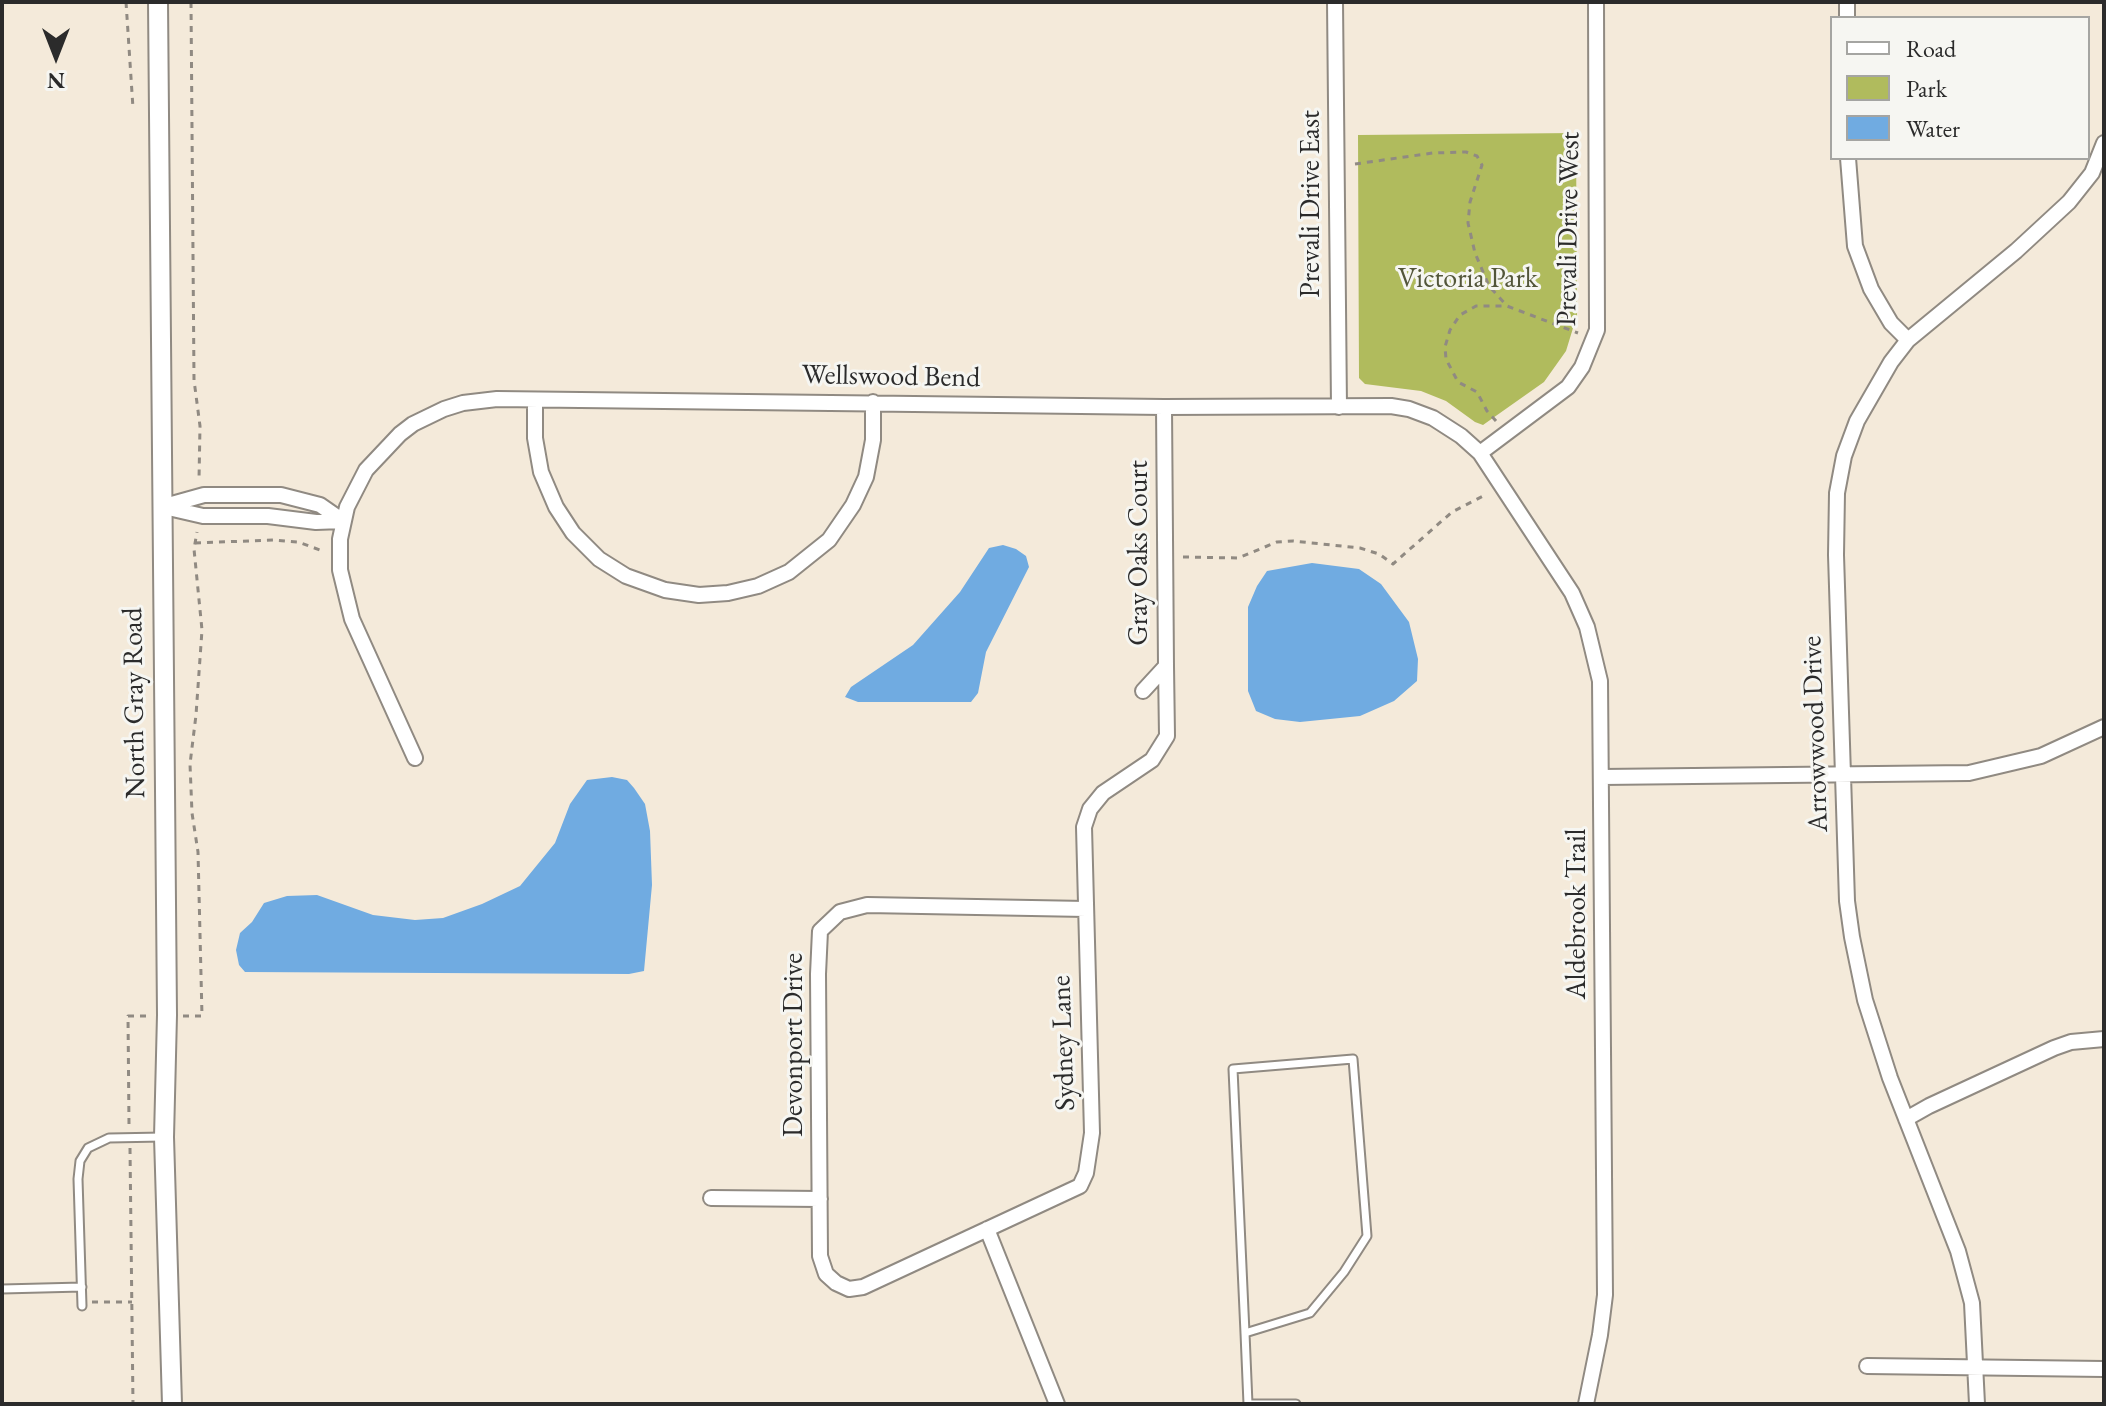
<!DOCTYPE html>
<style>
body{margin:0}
#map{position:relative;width:2106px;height:1406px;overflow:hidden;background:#f4eada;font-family:"EB Garamond",serif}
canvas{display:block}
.frame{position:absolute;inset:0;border:4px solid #2b2b2b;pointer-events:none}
.legend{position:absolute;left:1830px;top:16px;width:260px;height:144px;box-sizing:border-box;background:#f6f6f2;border:2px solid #a5a5a2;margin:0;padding:10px 14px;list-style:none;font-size:24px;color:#2b2b2b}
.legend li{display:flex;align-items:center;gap:16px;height:40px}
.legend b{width:40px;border:2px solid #a5a5a2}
.north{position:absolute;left:16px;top:16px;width:80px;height:80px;-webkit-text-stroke:6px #f6f6f2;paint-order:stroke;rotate:180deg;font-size:22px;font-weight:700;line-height:32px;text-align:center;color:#2b2b2b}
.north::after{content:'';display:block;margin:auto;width:28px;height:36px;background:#2b2b2b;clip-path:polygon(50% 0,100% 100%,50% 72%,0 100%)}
</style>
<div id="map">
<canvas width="2106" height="1406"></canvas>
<div class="frame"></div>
<ul class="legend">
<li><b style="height:10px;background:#fff"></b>Road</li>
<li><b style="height:22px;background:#b0bb5d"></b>Park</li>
<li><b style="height:22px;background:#70abe1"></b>Water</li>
</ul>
<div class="north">N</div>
</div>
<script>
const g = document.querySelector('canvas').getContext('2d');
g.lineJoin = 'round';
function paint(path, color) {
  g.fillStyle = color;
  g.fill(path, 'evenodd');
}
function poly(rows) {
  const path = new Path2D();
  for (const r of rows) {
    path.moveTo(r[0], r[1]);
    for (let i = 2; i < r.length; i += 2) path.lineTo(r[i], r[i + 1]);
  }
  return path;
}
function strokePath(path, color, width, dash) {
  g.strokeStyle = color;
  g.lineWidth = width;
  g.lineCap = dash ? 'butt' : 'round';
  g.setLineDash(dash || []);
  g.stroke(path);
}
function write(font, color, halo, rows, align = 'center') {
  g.font = font + ' "EB Garamond",serif';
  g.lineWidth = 6;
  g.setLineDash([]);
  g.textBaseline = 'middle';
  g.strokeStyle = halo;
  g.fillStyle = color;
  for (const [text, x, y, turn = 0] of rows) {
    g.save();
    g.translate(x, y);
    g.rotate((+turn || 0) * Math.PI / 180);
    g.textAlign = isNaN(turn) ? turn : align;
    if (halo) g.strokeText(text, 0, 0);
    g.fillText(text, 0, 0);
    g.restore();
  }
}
const green = poly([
 [1576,133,1577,315,1566,351,1544,382,1483,425,1475,422,1446,401,1421,391,1365,384,1359,378,1358,135]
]);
const water = poly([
 [1003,545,1016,549,1026,556,1029,567,986,652,978,693,971,702,858,702,845,697,851,687,913,645,960,592,989,548],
 [1312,563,1359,569,1381,584,1409,622,1418,659,1417,681,1394,701,1360,716,1300,722,1275,719,1256,711,1248,691,1248,607,1257,586,1267,571],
 [612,777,627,780,634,788,645,804,650,831,652,885,644,971,629,974,245,972,239,965,236,950,240,933,252,922,264,903,287,896,317,895,373,915,415,920,443,918,482,904,520,886,555,843,570,804,587,780]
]);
const path = poly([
 [126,2,133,108],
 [191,2,194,380,200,426,199,480],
 [1355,164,1433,153,1466,152,1477,156,1482,165,1470,202,1468,223,1475,253,1489,286,1507,306,1578,333],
 [1496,421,1487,411,1477,392,1458,382,1446,359,1445,347,1450,330,1460,315,1476,306,1507,306],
 [195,543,273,540,298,542,320,550],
 [1183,557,1238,558,1277,542,1293,541,1360,548,1379,554,1393,564,1452,512,1485,495],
 [183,1016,202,1016,198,852,192,813,190,764,196,715,202,630,194,549,197,532],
 [129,1124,128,1016,148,1016],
 [130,1148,133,1404],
 [92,1302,132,1302]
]);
const service = poly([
 [2,1289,82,1287],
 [82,1306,78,1179,80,1161,88,1148,109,1138,163,1137],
 [1245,1333,1310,1313,1344,1272,1367,1236,1353,1059,1233,1069,1245,1333,1248,1404,1296,1404]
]);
const minor = poly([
 [1335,2,1339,407],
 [1847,2,1847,18],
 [1848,158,1855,246,1871,289,1891,323,1908,340],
 [535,400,535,438,541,472,556,507,573,533,599,559,626,576,665,590,699,595,728,593,758,586,789,572,829,540,853,505,866,477,873,440,873,402],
 [1480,453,1568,387,1582,367,1597,330,1596,2],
 [161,507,204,495,281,495,320,505,343,521],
 [164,507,203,516,268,516,316,522,342,521],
 [1143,691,1166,666,1164,407],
 [415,758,352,619,340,570,340,539,347,507,366,470,400,434,413,424,444,409,463,403,497,399,1164,407,1391,406,1409,409,1433,418,1461,436,1480,453,1572,593,1587,627,1600,681,1605,1295,1600,1335,1586,1404],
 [1602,777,1969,773,2041,756,2104,727],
 [1086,909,867,905,840,912,820,931,818,974,820,1256,826,1274,836,1283,849,1289,863,1287,1080,1186,1086,1173,1092,1133,1084,827,1090,809,1103,793,1152,760,1167,736,1166,666],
 [1906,1119,1929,1106,2054,1048,2071,1042,2104,1039],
 [711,1198,820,1199],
 [987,1229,1057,1404],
 [1867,1366,2104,1369],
 [1977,1404,1972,1303,1958,1251,1890,1078,1865,1000,1852,937,1847,901,1836,555,1837,493,1844,456,1857,421,1891,362,1908,340,2016,251,2069,202,2092,173,2104,143]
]);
const tertiary = poly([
 [158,2,167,1015,164,1137,172,1404]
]);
const streetNames = [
 ["Prevali Drive East",1311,204,-90],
 ["Prevali Drive West",1569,229,-89],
 ["Wellswood Bend",891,377,1],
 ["Gray Oaks Court",1139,553,-90],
 ["North Gray Road",135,703,-91],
 ["Arrowwood Drive",1816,734,-92],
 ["Aldebrook Trail",1577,914,-90],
 ["Sydney Lane",1064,1043,-92],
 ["Devonport Drive",794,1045,-90]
];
const parkNames = [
 ["Victoria Park",1468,279]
];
paint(green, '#b0bb5d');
paint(water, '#70abe1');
strokePath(service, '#908a82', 11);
strokePath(minor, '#908a82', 18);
strokePath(tertiary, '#908a82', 22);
strokePath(path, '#908a82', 3, [6, 6]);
strokePath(service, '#fff', 7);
strokePath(minor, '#fff', 14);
strokePath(tertiary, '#fff', 18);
write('28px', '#2b2b2b', '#f6f6f2', streetNames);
write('28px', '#53563a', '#f6f6f2', parkNames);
</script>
